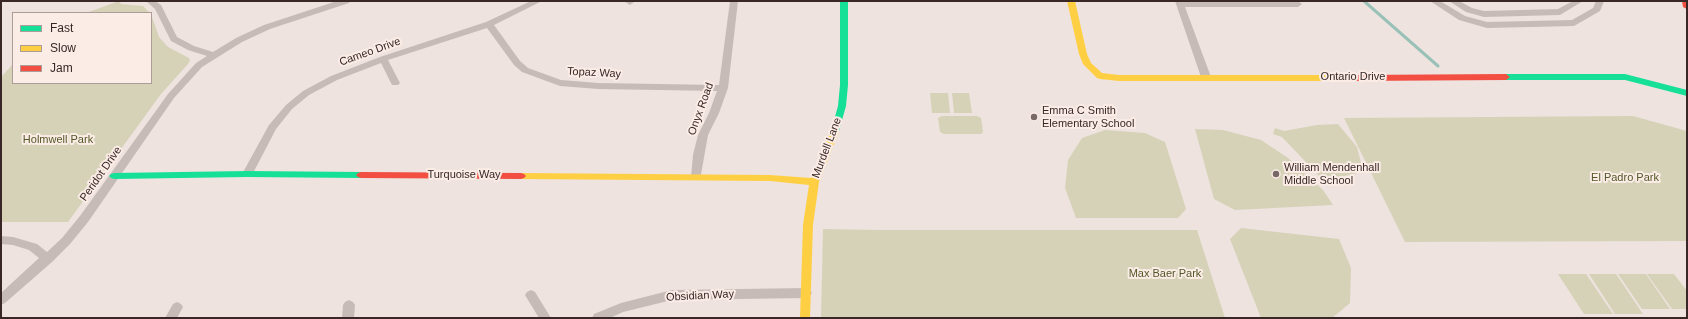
<!DOCTYPE html>
<style>
body{margin:0}
#map{position:relative;width:1688px;height:319px;overflow:hidden;background:#eee3df;font-family:Arial,sans-serif}
canvas{display:block}
.frame{position:absolute;inset:0;border:2px solid #382726;pointer-events:none}
.legend{position:absolute;left:12px;top:12px;width:140px;height:72px;box-sizing:border-box;background:#fbece6;border:1px solid #ad9d99;margin:0;padding:5px 7px;list-style:none;font-size:12px;color:#382726}
.legend li{display:flex;align-items:center;gap:8px;height:20px}
.legend b{width:20px;border:1px solid #ad9d99}
</style>
<div id="map">
<canvas width="1688" height="319"></canvas>
<div class="frame"></div>
<ul class="legend">
<li><b style="height:5px;background:#16e098"></b>Fast</li>
<li><b style="height:5px;background:#ffcf43"></b>Slow</li>
<li><b style="height:5px;background:#f24e42"></b>Jam</li>
</ul>
</div>
<script>
const g = document.querySelector('canvas').getContext('2d');
g.lineJoin = 'round';
function paint(path, color) {
  g.fillStyle = color;
  g.fill(path, 'evenodd');
}
function poly(rows) {
  const path = new Path2D();
  for (const r of rows) {
    path.moveTo(r[0], r[1]);
    for (let i = 2; i < r.length; i += 2) path.lineTo(r[i], r[i + 1]);
  }
  return path;
}
function strokePath(path, color, width, dash) {
  g.strokeStyle = color;
  g.lineWidth = width;
  g.lineCap = dash ? 'butt' : 'round';
  g.setLineDash(dash || []);
  g.stroke(path);
}
function write(font, color, halo, rows, align = 'center') {
  g.font = font + ' Arial,sans-serif';
  g.lineWidth = 4;
  g.setLineDash([]);
  g.textBaseline = 'middle';
  g.strokeStyle = halo;
  g.fillStyle = color;
  for (const [text, x, y, turn = 0] of rows) {
    g.save();
    g.translate(x, y);
    g.rotate((+turn || 0) * Math.PI / 180);
    g.textAlign = isNaN(turn) ? turn : align;
    if (halo) g.strokeText(text, 0, 0);
    g.fillText(text, 0, 0);
    g.restore();
  }
}
const green = poly([
 [119,1,121,4,143,6,150,13,86,13],
 [151,14,159,37,168,47,189,58,190,60,188,64,161,94,68,222,1,222,1,77,13,64,13,83,151,83],
 [930,93,948,93,950,113,932,113],
 [952,93,969,93,972,113,954,113],
 [942,116,977,116,981,118,983,132,981,134,944,134,940,132,938,118],
 [1633,116,1687,131,1687,241,1405,242,1344,118],
 [1338,124,1357,147,1362,167,1355,174,1323,180,1282,137,1273,134,1275,128,1284,131,1317,125],
 [1195,129,1223,130,1261,140,1288,158,1323,190,1333,205,1235,210,1214,199],
 [1105,130,1145,133,1165,142,1186,209,1178,218,1076,218,1065,188,1068,160,1082,138],
 [1241,228,1339,239,1351,268,1350,303,1332,318,1261,318,1230,239],
 [823,229,880,230,1197,230,1225,318,821,318],
 [1558,274,1586,274,1613,314,1584,314],
 [1589,274,1616,274,1643,314,1615,314],
 [1618,274,1646,274,1670,309,1642,309],
 [1647,274,1674,274,1687,291,1687,309,1672,309]
]);
const stream = poly([
 [1364,1,1438,66]
]);
const street = poly([
 [146,1,155,1,161,5,177,37,194,46,213,52,236,38,264,25,337,1,350,1,349,3,270,29,242,42,202,67,174,98,88,222,70,244,52,262,5,303,1,305,1,293,39,258,29,250,13,245,1,244,1,236,13,237,37,244,47,252,62,238,80,216,168,94,196,63,207,56,188,50,171,41,155,9,146,1],
 [531,1,542,1,494,25,520,61,528,68,561,80,598,83,719,85,730,1,738,1,728,88,719,113,708,135,700,180,692,180,691,177,693,155,698,135,709,113,717,91,598,89,560,86,522,72,514,65,487,28,388,60,400,83,398,85,392,85,381,63,337,80,309,95,292,109,276,129,251,177,243,177,242,174,269,125,286,105,303,91,331,76,380,57,486,22,531,1],
 [624,1,634,1,634,2,630,5,624,1],
 [1175,1,1298,1,1302,4,1298,7,1185,7,1211,77,1206,80,1201,77,1175,1],
 [1430,1,1440,1,1465,16,1487,22,1572,20,1593,8,1596,1,1604,1,1600,11,1574,26,1487,28,1459,20,1430,1],
 [1449,1,1459,1,1472,8,1484,11,1558,9,1573,1,1583,1,1560,15,1484,17,1466,12,1449,1],
 [806,288,810,290,812,293,810,296,806,298,672,300,623,312,610,318,592,318,594,314,621,303,672,290,806,288],
 [531,290,535,292,551,318,539,318,525,295,527,292,531,290],
 [349,300,353,302,355,305,354,318,342,318,343,305,345,302,349,300],
 [177,302,181,304,183,307,177,318,165,318,173,304,177,302]
]);
const fast = poly([
 [840,1,848,1,848,85,846,106,839,131,835,134,831,131,838,106,840,85,840,1],
 [1506,74,1625,74,1687,90,1687,96,1625,80,1506,80,1502,77,1506,74],
 [247,171,361,172,364,173,366,175,364,177,361,178,247,177,114,179,111,178,109,176,111,174,114,173,247,171]
]);
const slow = poly([
 [1067,1,1075,1,1087,54,1091,63,1102,73,1119,75,1354,75,1358,78,1354,81,1119,81,1100,79,1097,78,1083,64,1079,54,1067,1],
 [835,128,839,131,819,182,813,225,810,318,800,318,803,225,809,185,770,181,521,179,518,178,516,176,518,174,521,173,770,175,811,178,831,131,835,128]
]);
const jam = poly([
 [1682,1,1687,1,1687,9,1683,7,1682,1],
 [1506,74,1510,77,1506,80,1354,81,1350,78,1354,75,1506,74],
 [361,172,521,173,524,174,526,176,524,178,521,179,361,178,358,177,356,175,358,173,361,172]
]);
const markers = [
 [1034,117,4,"#786967"],
 [1276,174,4,"#786967"]
];
const streetNames = [
 ["Cameo Drive",370,52,-20],
 ["Topaz Way",594,73,3],
 ["Ontario Drive",1353,77],
 ["Onyx Road",701,109,-70],
 ["Murdell Lane",827,148,-69],
 ["Peridot Drive",101,174,-55],
 ["Turquoise Way",464,175],
 ["Obsidian Way",700,296,-3]
];
const poiNames = [
 ["Emma C Smith",1042,111],
 ["Elementary School",1042,124],
 ["William Mendenhall",1284,168],
 ["Middle School",1284,181]
];
const parkNames = [
 ["Holmwell Park",58,140],
 ["El Padro Park",1625,178],
 ["Max Baer Park",1165,274]
];
paint(green, '#d5d2b8');
strokePath(stream, '#9ac1b7', 3);
paint(street, '#c7bbb8');
paint(fast, '#16e098');
paint(slow, '#ffcf43');
paint(jam, '#f24e42');
for (const [x, y, r, color] of markers) {
  const dot = new Path2D();
  dot.arc(x, y, r, 0, 2 * Math.PI);
  g.fillStyle = color;
  g.fill(dot);
  strokePath(dot, '#fbece6', 1.5);
}
write('11px', '#382726', '#fbece6', streetNames);
write('11px', '#382726', '#fbece6', poiNames, 'left');
write('11px', '#535828', '#fbece6', parkNames);
</script>
